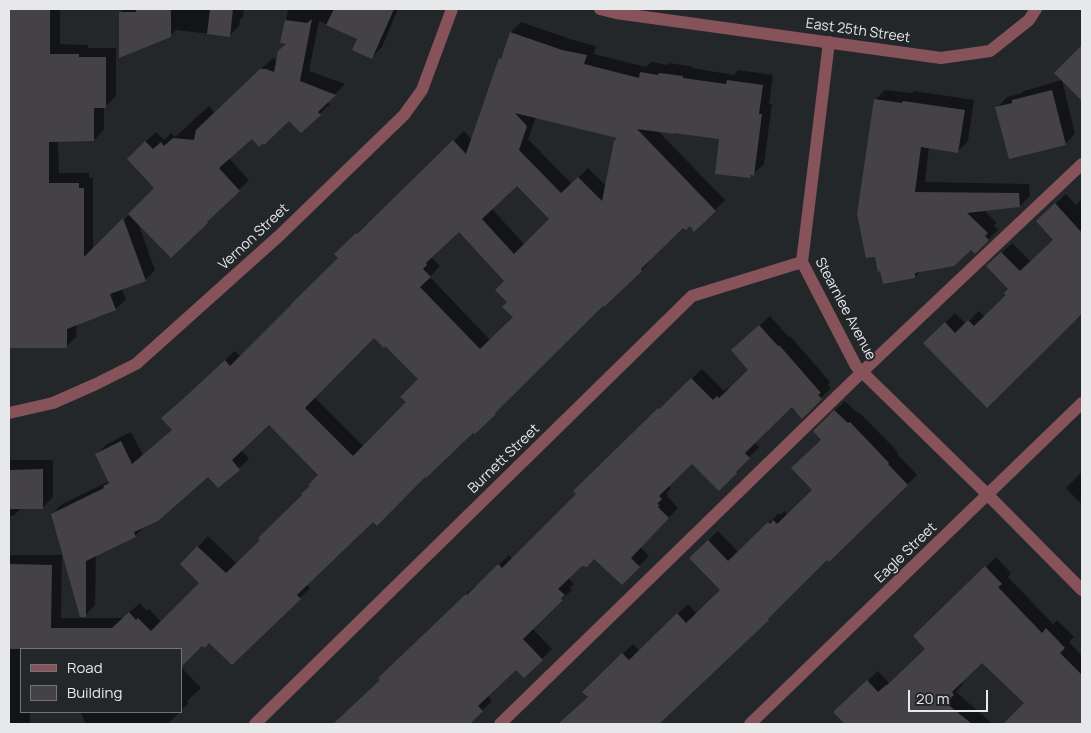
<!DOCTYPE html>
<style>
body{margin:0}
#map{position:relative;width:1091px;height:733px;overflow:hidden;background:#24272a;font-family:Manrope,sans-serif}
canvas{display:block}
.frame{position:absolute;inset:0;border:10px solid #e6e8ea;pointer-events:none}
.legend{position:absolute;left:20px;top:648px;width:162px;height:65px;box-sizing:border-box;background:#24272a;border:1px solid #727477;margin:0;padding:6px 9px;list-style:none;font-size:15px;color:#e6e8ea}
.legend li{display:flex;align-items:center;gap:10px;height:25px}
.legend b{width:25px;border:1px solid #727477}
.scale{position:absolute;left:908px;top:690px;width:80px;height:22px;box-sizing:border-box;border:2px solid #e6e8ea;border-top:0;padding-left:6px;font-size:15px;line-height:18px;white-space:nowrap;color:#e6e8ea;-webkit-text-stroke:4px #24272a;paint-order:stroke}
</style>
<div id="map">
<canvas width="1091" height="733"></canvas>
<div class="frame"></div>
<ul class="legend">
<li><b style="height:6px;background:#86535b"></b>Road</li>
<li><b style="height:14px;background:#454245"></b>Building</li>
</ul>
<div class="scale">20 m</div>
</div>
<script>
const g = document.querySelector('canvas').getContext('2d');
g.lineJoin = 'round';
function paint(path, color) {
  g.fillStyle = color;
  g.fill(path, 'evenodd');
}
function poly(rows) {
  const path = new Path2D();
  for (const r of rows) {
    path.moveTo(r[0], r[1]);
    for (let i = 2; i < r.length; i += 2) path.lineTo(r[i], r[i + 1]);
  }
  return path;
}
function strokePath(path, color, width, dash) {
  g.strokeStyle = color;
  g.lineWidth = width;
  g.lineCap = dash ? 'butt' : 'round';
  g.setLineDash(dash || []);
  g.stroke(path);
}
function write(font, color, halo, rows, align = 'center') {
  g.font = font + ' Manrope,sans-serif';
  g.lineWidth = 4;
  g.setLineDash([]);
  g.textBaseline = 'middle';
  g.strokeStyle = halo;
  g.fillStyle = color;
  for (const [text, x, y, turn = 0] of rows) {
    g.save();
    g.translate(x, y);
    g.rotate((+turn || 0) * Math.PI / 180);
    g.textAlign = isNaN(turn) ? turn : align;
    if (halo) g.strokeText(text, 0, 0);
    g.fillText(text, 0, 0);
    g.restore();
  }
}
const shadow = poly([
 [9,9,60,9,60,44,88,45,88,48,116,48,116,96,106,106,104,106,104,130,94,140,58,141,59,173,89,173,89,178,93,178,93,250,156,188,128,159,156,132,164,140,171,133,175,137,209,106,215,113,273,58,278,60,288,43,282,42,288,9,398,9,382,47,372,57,359,38,319,21,309,71,345,84,327,102,330,104,301,132,289,120,252,137,229,158,249,180,216,212,138,223,155,270,145,280,121,288,126,299,116,309,77,324,76,337,66,347,9,347],
 [124,9,244,9,243,16,240,20,239,26,229,36,176,30,170,36,120,13],
 [521,22,573,40,596,46,594,54,646,67,651,62,668,65,670,63,693,67,692,68,734,75,738,70,773,75,769,104,772,104,764,164,750,177,721,138,658,131,725,200,695,230,690,224,683,226,650,258,651,260,642,270,604,306,603,304,473,431,425,475,373,521,306,584,310,588,232,664,210,641,181,649,164,649,166,647,90,647,88,649,21,649,21,712,30,712,30,724,38,724,9,724,9,555,62,555,61,618,123,618,140,603,147,611,149,609,161,622,201,583,182,564,208,536,237,564,304,495,320,475,269,423,241,450,249,459,218,487,208,475,145,526,135,536,96,555,95,605,85,616,52,514,62,504,110,481,97,454,107,444,131,432,143,455,173,430,195,389,235,351,241,357,339,258,345,244,367,224,368,225,464,131,472,140,500,59,503,55,511,32],
 [536,117,620,137,606,186,588,168,572,184,528,139],
 [517,184,551,219,525,245,492,209],
 [459,230,506,281,509,302,514,317,490,340,430,277,440,266,432,258,436,254,435,253],
 [374,337,385,344,419,379,408,402,364,447,314,397],
 [1082,46,1082,99,1056,73],
 [1062,80,1075,134,1065,144,997,108,1007,97,1020,94,1024,91],
 [885,90,912,93,914,91,974,100,968,141,958,151,929,147,925,182,1029,184,1030,196,1020,206,984,210,997,223,994,225,998,230,975,252,971,248,921,271,915,277,875,100],
 [1066,194,1076,205,1082,199,1082,315,1077,320,1076,319,924,343,955,313,966,324,979,311,985,317,1007,295,1010,289,988,266,1012,243,1031,262,1054,240,1047,211],
 [770,316,789,337,790,336,830,382,828,385,831,388,802,417,792,405,754,442,759,447,745,461,746,462,719,489,692,462,668,485,671,488,666,493,668,495,667,496,678,508,640,547,649,556,622,583,595,557,581,565,568,578,574,584,570,588,572,590,532,628,552,649,524,677,516,668,488,696,492,701,468,724,335,724,381,680,390,668,476,585,477,586,509,555,512,559,578,494,574,491,669,399,670,400,702,369,724,391,728,387,730,389,750,370,743,340],
 [845,401,859,414,860,413,898,452,897,454,917,475,829,561,827,559,768,619,657,724,563,724,589,697,584,692,633,644,640,651,688,604,697,614,722,590,690,558,718,531,738,552,779,513,780,515,784,511,788,515,813,490,822,440,814,431],
 [9,460,53,460,53,497,43,507,22,508,13,516,9,516],
 [1082,472,1082,505,1066,488],
 [996,557,1011,573,1008,577,1053,624,1057,620,1074,637,1069,642,1082,656,1082,724,1005,724,1026,703,982,661,961,682,963,684,956,692,993,724,847,724,835,712,878,671,889,683,927,648,915,637],
 [181,667,201,688,187,701,189,703,181,710],
 [81,712,180,712,167,724,83,724,85,723]
]);
const building = poly([
 [9,9,50,9,50,54,79,54,79,57,106,57,106,108,94,108,94,141,49,142,49,183,79,183,79,188,84,188,84,257,123,218,146,281,110,294,116,310,67,329,67,348,9,348],
 [136,9,171,9,171,37,119,58,119,12,136,12],
 [210,9,233,9,230,37,207,34],
 [334,9,394,9,372,59,352,50,357,39,326,25],
 [312,19,300,81,336,95,318,112,321,115,301,133,289,121,264,145,263,143,259,147,252,139,219,168,240,191,207,222,208,223,171,258,128,214,154,188,127,159,145,141,153,149,161,142,164,146,173,138,194,140,196,130,260,69,266,69,274,72,278,51,286,44,280,43,285,20,307,23],
 [510,32,562,50,587,55,584,64,639,78,640,72,658,75,659,73,683,76,683,78,726,84,727,80,763,85,759,114,762,114,754,176,751,175,750,178,715,174,719,139,674,133,674,134,637,129,716,211,694,232,690,226,686,230,683,228,641,269,642,271,604,307,603,306,495,413,496,414,475,434,473,433,426,478,425,477,377,526,373,522,297,595,301,599,232,665,209,643,205,648,202,646,181,667,181,649,9,649,9,564,52,565,51,628,112,628,129,612,136,620,138,618,151,631,199,583,180,564,197,546,226,573,260,540,258,538,302,495,301,494,310,486,308,485,318,475,269,425,232,460,240,470,218,488,208,477,158,521,134,532,136,537,86,561,86,617,80,617,51,514,104,488,103,486,109,483,95,454,121,441,132,464,172,430,161,418,183,399,225,360,230,366,291,305,291,304,338,258,334,254,356,233,357,234,453,140,466,154,499,58,501,59],
 [515,113,617,138,614,141,602,201,578,177,561,193,519,150,527,126],
 [517,186,549,219,514,254,482,219],
 [459,232,504,281,495,290,507,302,502,307,513,317,480,349,420,287,431,277,423,269,427,265,426,263],
 [374,338,384,348,385,346,418,379,400,397,406,402,353,456,305,408],
 [1082,45,1082,101,1054,73],
 [1052,90,1066,145,1009,159,995,107,1012,103,1012,100],
 [874,99,902,103,903,101,965,110,958,153,921,147,915,192,1019,193,1020,207,967,213,988,233,985,236,989,240,975,254,971,250,954,266,915,273,915,278,883,284,880,271,878,272,875,257,866,258,857,214],
 [1055,203,1082,233,1082,314,987,408,923,343,945,322,955,333,968,320,974,326,1006,295,1004,293,1008,289,986,266,1001,252,1020,271,1053,240,1036,221],
 [759,325,778,346,779,345,821,393,818,395,822,399,802,419,792,407,745,453,750,458,736,472,737,473,719,491,692,464,659,496,662,499,657,504,660,505,658,507,669,518,631,558,640,567,622,585,594,559,587,567,582,566,558,589,565,595,561,599,563,600,523,639,543,660,524,678,516,670,478,706,483,711,470,724,333,724,380,680,378,678,466,594,467,595,498,564,502,568,576,494,573,491,658,408,659,409,691,378,713,400,717,396,719,398,748,370,731,350],
 [834,410,848,423,850,422,889,463,888,464,908,485,829,562,827,560,768,619,769,620,659,724,558,724,588,697,582,692,622,653,629,660,677,613,686,623,720,590,689,558,708,540,728,561,768,522,770,524,773,520,777,524,812,490,791,468,821,440,813,431],
 [43,469,43,509,9,509,9,470],
 [985,566,1002,584,998,587,1042,633,1046,628,1065,648,1060,653,1082,675,1082,724,1003,724,1024,703,982,663,952,692,954,695,946,703,972,724,845,724,833,712,867,680,878,692,886,685,887,685,925,649,913,636]
]);
const lane = poly([
 [500,724,862,372,1082,164]
]);
const street = poly([
 [600,9,616,13,941,58,990,51,1029,20,1036,9],
 [829,42,802,262,856,366,987,494,1082,590],
 [9,413,53,403,96,384,136,364,280,235,404,115,422,90,452,9],
 [255,724,692,296,802,262],
 [750,724,1082,403]
]);
const streetNames = [
 ["East 25th Street",858,31,8],
 ["Vernon Street",254,237,-43],
 ["Stearnlee Avenue",845,309,62],
 ["Burnett Street",504,459,-44],
 ["Eagle Street",906,553,-44]
];
paint(shadow, '#0007');
paint(building, '#454245');
strokePath(lane, '#86535b', 12);
strokePath(street, '#86535b', 12);
write('14px', '#e6e8ea', '#24272a', streetNames);
</script>
